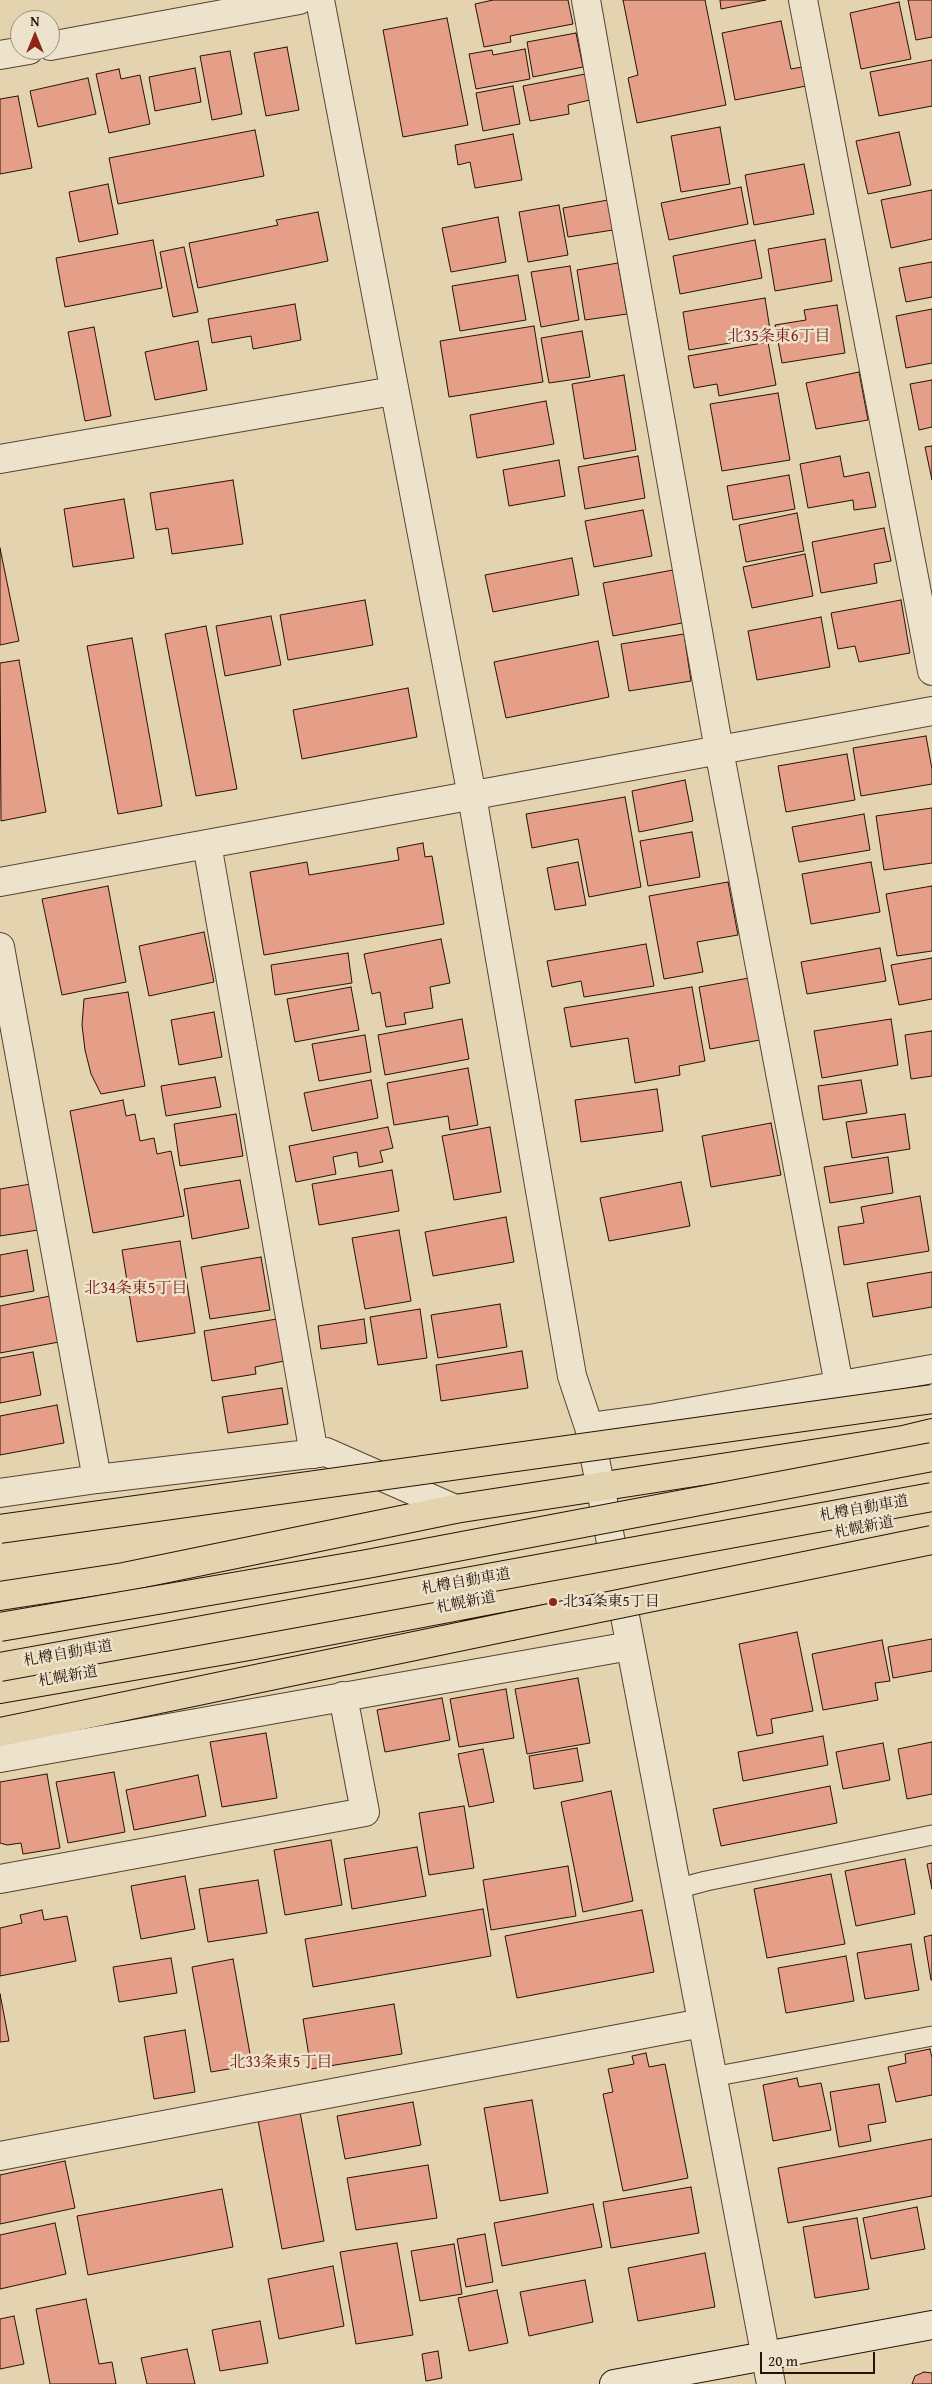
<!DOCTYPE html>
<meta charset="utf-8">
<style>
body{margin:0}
#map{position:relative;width:932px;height:2384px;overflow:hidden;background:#e3d3af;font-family:"Gentium Book Plus",serif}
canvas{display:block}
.north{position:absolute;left:10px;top:10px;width:50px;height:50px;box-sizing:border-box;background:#ede2cb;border:1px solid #9e8f7d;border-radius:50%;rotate:0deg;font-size:14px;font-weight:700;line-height:20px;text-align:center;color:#281207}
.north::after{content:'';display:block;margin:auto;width:18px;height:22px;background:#8f2418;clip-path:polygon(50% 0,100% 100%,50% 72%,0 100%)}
.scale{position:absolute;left:760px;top:2352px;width:115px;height:22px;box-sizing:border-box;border:2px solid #281207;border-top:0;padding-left:6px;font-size:15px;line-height:18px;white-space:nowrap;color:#281207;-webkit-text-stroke:4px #ede2cb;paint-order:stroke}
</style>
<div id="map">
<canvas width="932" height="2384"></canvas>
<div class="north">N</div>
<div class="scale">20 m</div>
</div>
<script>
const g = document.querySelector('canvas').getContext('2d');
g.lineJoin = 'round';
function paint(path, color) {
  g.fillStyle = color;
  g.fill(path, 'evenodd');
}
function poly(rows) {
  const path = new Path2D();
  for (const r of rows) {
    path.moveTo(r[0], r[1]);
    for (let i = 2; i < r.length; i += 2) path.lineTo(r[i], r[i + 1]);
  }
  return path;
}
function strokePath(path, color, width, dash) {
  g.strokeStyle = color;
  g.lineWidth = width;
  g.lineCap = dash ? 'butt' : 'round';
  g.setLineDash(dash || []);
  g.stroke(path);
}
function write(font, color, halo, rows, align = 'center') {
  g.font = font + ' "Gentium Book Plus","Noto Serif JP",serif';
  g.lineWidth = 5;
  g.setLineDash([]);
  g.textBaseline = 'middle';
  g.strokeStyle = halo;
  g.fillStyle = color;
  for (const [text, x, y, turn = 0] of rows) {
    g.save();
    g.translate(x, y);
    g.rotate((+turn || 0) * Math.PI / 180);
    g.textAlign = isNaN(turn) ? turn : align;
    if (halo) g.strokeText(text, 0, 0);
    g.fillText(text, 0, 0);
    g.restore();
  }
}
const building = poly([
 [493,0,568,0,573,24,510,36,511,42,484,47,475,4,493,0],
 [623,0,705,0,726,105,637,123,628,78,638,75,623,0],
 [720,0,766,0,721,9,720,0],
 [908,0,932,0,932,37,916,40,908,0],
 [899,2,911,59,861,69,850,13,899,2],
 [447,18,468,125,403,137,383,30,447,18],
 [781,21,791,69,802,67,806,86,735,100,722,33,781,21],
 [576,33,583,67,533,77,527,42,576,33],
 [287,47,299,110,266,116,254,53,287,47],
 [525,49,530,79,476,89,469,54,492,50,493,55,525,49],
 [230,51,242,114,212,120,200,56,230,51],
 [932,60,932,106,879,116,870,72,932,60],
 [195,68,201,102,155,111,149,77,195,68],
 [119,69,121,79,140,75,150,124,109,133,96,74,119,69],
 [585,74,590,100,568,105,569,114,530,121,523,86,585,74],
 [88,78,96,114,38,127,30,91,88,78],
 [513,86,520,124,483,131,476,93,513,86],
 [18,96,32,168,0,174,0,99,18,96],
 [720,127,730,184,681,192,671,136,720,127],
 [255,130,264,176,118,204,109,158,255,130],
 [899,132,911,185,868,194,856,141,899,132],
 [513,134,522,180,475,188,470,162,458,165,455,145,513,134],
 [804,164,814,214,754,225,745,175,804,164],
 [108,184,118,234,79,242,69,192,108,184],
 [741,187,748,224,669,240,661,203,741,187],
 [932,190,932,239,891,248,881,200,932,190],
 [608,200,613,230,568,237,563,208,608,200],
 [559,205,568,255,528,262,519,212,559,205],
 [318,212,328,261,198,288,189,243,278,225,276,220,318,212],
 [498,217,506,262,451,272,442,228,498,217],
 [825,239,832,281,775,291,768,249,825,239],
 [153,240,162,288,65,307,56,258,153,240],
 [755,240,762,278,680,294,673,256,755,240],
 [184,247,198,312,173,317,160,252,184,247],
 [932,262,932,297,906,302,899,268,932,262],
 [618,263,627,314,585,320,577,270,618,263],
 [570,266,579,320,541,327,531,272,570,266],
 [518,275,526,320,460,331,452,286,518,275],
 [765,298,771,336,689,350,683,312,765,298],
 [295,304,301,340,253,349,251,336,212,343,208,319,295,304],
 [837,305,845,353,782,363,775,325,806,320,804,310,837,305],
 [932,309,932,363,906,368,896,316,932,309],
 [534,326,543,382,449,397,440,341,534,326],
 [94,327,111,416,85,421,68,332,94,327],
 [582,331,590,377,549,383,541,338,582,331],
 [198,341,207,390,155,400,145,352,198,341],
 [768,342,776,385,719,396,717,384,694,388,688,356,768,342],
 [859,372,868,420,816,429,806,383,859,372],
 [624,375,636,450,584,459,572,384,624,375],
 [932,380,932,427,919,430,910,384,932,380],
 [778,393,790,460,722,471,710,404,778,393],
 [546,401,554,444,477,458,470,415,546,401],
 [932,446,932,480,925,447,932,446],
 [638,456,645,498,585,509,578,467,638,456],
 [840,456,844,477,869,472,876,507,854,510,853,500,808,508,800,464,840,456],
 [559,460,565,496,509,506,503,470,559,460],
 [789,475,795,509,733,520,727,486,789,475],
 [233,480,243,544,172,554,168,528,156,530,150,493,233,480],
 [124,499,134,558,73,567,64,509,124,499],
 [643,510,652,556,594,567,585,521,643,510],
 [797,513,804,551,746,562,739,525,797,513],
 [884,528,891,561,874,564,877,583,821,593,812,542,884,528],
 [0,548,19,641,0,645,0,548],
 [805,554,813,596,752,608,743,567,805,554],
 [572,558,579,595,493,612,485,575,572,558],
 [673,570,682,623,613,636,603,583,673,570],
 [365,600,373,645,288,660,280,615,365,600],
 [901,600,910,653,859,662,855,646,838,649,831,613,901,600],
 [271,616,281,665,225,676,216,626,271,616],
 [821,617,830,667,757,680,748,631,821,617],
 [206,626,237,789,196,796,165,634,206,626],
 [684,634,691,681,629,691,621,644,684,634],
 [132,638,162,806,118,814,87,646,132,638],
 [598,641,609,697,506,718,494,662,598,641],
 [19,660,46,812,1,821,0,663,19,660],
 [408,688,417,737,302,759,293,710,408,688],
 [926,736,932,769,932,784,861,796,853,748,926,736],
 [847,754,855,800,786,812,778,766,847,754],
 [685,780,693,821,639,832,632,791,685,780],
 [625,797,641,887,589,897,578,839,532,848,526,814,625,797],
 [932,808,932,863,884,870,876,816,932,808],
 [864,814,870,850,799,862,792,827,864,814],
 [692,832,700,877,648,886,640,841,692,832],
 [423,843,425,857,432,856,444,924,264,955,250,872,307,862,309,875,399,860,397,848,423,843],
 [578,862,586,905,555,910,547,868,578,862],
 [871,862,880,912,811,924,802,874,871,862],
 [728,882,738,935,697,942,703,972,664,979,649,896,728,882],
 [108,886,126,982,62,995,42,899,108,886],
 [932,886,932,951,897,956,886,894,932,886],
 [204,932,214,982,149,996,139,946,204,932],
 [441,939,450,983,430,987,433,1008,404,1013,406,1024,386,1027,380,992,372,994,364,954,441,939],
 [646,944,654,986,584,997,581,981,552,987,547,961,646,944],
 [880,948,886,981,807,994,801,962,880,948],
 [348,953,352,983,275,995,271,965,348,953],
 [932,958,932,999,899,1005,891,965,932,958],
 [749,978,760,1040,710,1049,699,987,749,978],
 [351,987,359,1030,295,1042,287,999,351,987],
 [692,987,705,1061,679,1066,680,1075,635,1083,628,1038,571,1047,564,1008,692,987],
 [128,992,145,1086,101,1094,91,1074,85,1050,82,1025,84,999,128,992],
 [214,1012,222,1057,179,1065,171,1020,214,1012],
 [462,1019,469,1059,385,1075,378,1035,462,1019],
 [891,1019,898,1065,822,1078,814,1031,891,1019],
 [932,1031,932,1076,911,1079,905,1035,932,1031],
 [365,1035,371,1072,319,1081,312,1044,365,1035],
 [468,1068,478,1125,450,1130,448,1116,394,1125,387,1083,468,1068],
 [215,1077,221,1107,166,1116,161,1086,215,1077],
 [371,1080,378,1118,312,1131,304,1093,371,1080],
 [861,1080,867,1113,823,1120,818,1086,861,1080],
 [657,1089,663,1131,581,1142,575,1100,657,1089],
 [123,1100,126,1116,135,1114,140,1141,154,1138,157,1154,171,1151,184,1216,93,1233,70,1111,123,1100],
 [236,1114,243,1156,180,1166,174,1124,236,1114],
 [905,1114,910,1149,852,1158,846,1122,905,1114],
 [771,1123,781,1175,711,1187,702,1136,771,1123],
 [388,1127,393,1148,380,1151,383,1162,359,1167,357,1152,333,1157,336,1174,296,1182,289,1146,388,1127],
 [490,1127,501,1192,454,1200,442,1136,490,1127],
 [888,1157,893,1193,830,1203,824,1167,888,1157],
 [392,1170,399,1211,319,1225,312,1184,392,1170],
 [240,1180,249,1228,192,1239,184,1189,240,1180],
 [681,1182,690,1226,609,1241,600,1198,681,1182],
 [31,1184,38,1230,0,1236,0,1189,31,1184],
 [920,1196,929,1251,844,1265,838,1227,864,1223,861,1207,920,1196],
 [506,1217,514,1262,433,1276,425,1232,506,1217],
 [399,1230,411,1301,365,1309,352,1238,399,1230],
 [180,1241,195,1333,137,1342,122,1250,180,1241],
 [27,1250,34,1291,0,1297,0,1255,27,1250],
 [261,1257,270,1310,210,1319,201,1267,261,1257],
 [932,1272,932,1307,873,1317,867,1283,932,1272],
 [50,1296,59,1342,0,1353,0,1306,50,1296],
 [500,1304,507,1347,438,1358,431,1315,500,1304],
 [420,1309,427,1358,378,1365,370,1317,420,1309],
 [277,1319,284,1361,255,1367,256,1374,212,1381,204,1331,277,1319],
 [364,1319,367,1343,321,1349,318,1326,364,1319],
 [522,1351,528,1388,441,1401,436,1365,522,1351],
 [33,1352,41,1395,0,1403,0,1358,33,1352],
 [282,1388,288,1424,228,1433,222,1397,282,1388],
 [57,1405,64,1443,0,1455,0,1416,57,1405],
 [797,1632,813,1711,771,1719,773,1733,757,1736,739,1644,797,1632],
 [932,1639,932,1671,893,1678,888,1647,932,1639],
 [882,1640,890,1681,875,1683,878,1700,823,1710,812,1654,882,1640],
 [578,1678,590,1743,527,1754,515,1689,578,1678],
 [506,1689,514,1738,459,1747,450,1699,506,1689],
 [442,1698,450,1740,385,1752,377,1710,442,1698],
 [266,1733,277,1798,222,1807,210,1742,266,1733],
 [823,1736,828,1765,743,1781,738,1752,823,1736],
 [932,1742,932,1794,907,1799,898,1749,932,1742],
 [883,1743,890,1780,843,1789,836,1752,883,1743],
 [577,1748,583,1781,534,1789,529,1756,577,1748],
 [483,1749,494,1802,469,1807,458,1754,483,1749],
 [114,1772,125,1832,68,1843,56,1782,114,1772],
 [47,1774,60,1848,23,1854,21,1843,7,1845,0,1843,0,1782,47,1774],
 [198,1775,206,1816,134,1830,126,1790,198,1775],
 [830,1786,837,1823,721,1846,713,1809,830,1786],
 [611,1791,633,1901,583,1912,561,1802,611,1791],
 [464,1806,474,1868,429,1875,419,1813,464,1806],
 [331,1840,342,1905,285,1915,274,1850,331,1840],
 [417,1847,426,1896,352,1909,344,1859,417,1847],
 [905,1859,915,1914,856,1926,845,1871,905,1859],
 [932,1863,932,1889,927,1864,932,1863],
 [568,1866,576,1916,491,1930,483,1880,568,1866],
 [831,1874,845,1944,767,1958,754,1889,831,1874],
 [185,1876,195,1929,141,1939,131,1886,185,1876],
 [258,1880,267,1933,208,1942,199,1889,258,1880],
 [483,1909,491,1956,313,1987,305,1939,483,1909],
 [42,1910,44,1920,67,1916,76,1961,0,1976,0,1928,22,1923,20,1915,42,1910],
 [642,1910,654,1972,517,1998,505,1936,642,1910],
 [932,1935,932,1980,931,1980,924,1937,932,1935],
 [911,1944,919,1990,865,1999,857,1953,911,1944],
 [846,1956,854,2001,786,2013,778,1968,846,1956],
 [171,1958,177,1993,119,2002,113,1967,171,1958],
 [233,1959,252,2065,211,2072,192,1967,233,1959],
 [0,1994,9,2041,0,2042,0,1994],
 [394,2004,402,2054,311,2069,303,2019,394,2004],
 [185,2030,195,2092,154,2099,144,2037,185,2030],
 [930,2049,932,2058,932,2095,896,2102,888,2067,906,2063,905,2054,930,2049],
 [646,2053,649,2067,665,2064,688,2178,623,2191,603,2094,613,2092,608,2069,634,2064,632,2056,646,2053],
 [797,2078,799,2087,821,2083,831,2130,773,2141,763,2085,797,2078],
 [879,2084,886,2122,868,2125,871,2141,839,2147,830,2092,879,2084],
 [532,2100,548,2193,500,2201,484,2108,532,2100],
 [413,2102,421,2145,345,2159,337,2116,413,2102],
 [300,2112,324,2241,282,2249,258,2120,300,2112],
 [932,2139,932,2196,788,2223,778,2168,932,2139],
 [65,2161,75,2208,0,2224,0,2175,65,2161],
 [428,2165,437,2218,356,2230,347,2178,428,2165],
 [691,2187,699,2233,611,2248,603,2202,691,2187],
 [222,2189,233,2247,88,2275,77,2216,222,2189],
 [593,2204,602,2247,502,2266,494,2223,593,2204],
 [917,2207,925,2249,871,2259,863,2218,917,2207],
 [857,2218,869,2289,815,2298,803,2227,857,2218],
 [55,2223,66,2274,0,2289,0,2235,55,2223],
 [485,2234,493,2282,466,2287,457,2239,485,2234],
 [397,2243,413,2335,356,2344,340,2252,397,2243],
 [454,2244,462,2294,420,2301,411,2251,454,2244],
 [705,2253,715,2307,638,2321,628,2268,705,2253],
 [333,2266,344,2326,279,2339,268,2279,333,2266],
 [585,2280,593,2322,529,2336,520,2292,585,2280],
 [497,2290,508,2343,469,2351,458,2298,497,2290],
 [86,2299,99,2364,112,2362,116,2384,50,2384,36,2309,86,2299],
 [14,2316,24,2364,0,2369,0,2319,14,2316],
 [260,2321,268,2363,220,2371,212,2330,260,2321],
 [187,2349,195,2384,147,2384,141,2358,187,2349],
 [438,2351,442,2378,426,2381,422,2354,438,2351],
 [924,2372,932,2373,932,2384,912,2384,915,2376,924,2372]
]);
const lane = poly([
 [676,1889,706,1881,932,1835],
 [712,2077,932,2036]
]);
const street = poly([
 [320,0,472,796,572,1376,589,1427,771,2384],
 [586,0,719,750,839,1385],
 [803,0,932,671],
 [50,46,299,0],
 [0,55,29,50],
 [0,459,393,391],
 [207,844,314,1454],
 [0,882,932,711],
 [0,947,97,1479],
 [589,1427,655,1418,932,1369],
 [0,1493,97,1479,326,1452,455,1509],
 [0,1758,630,1646],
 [0,1879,365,1812,343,1696],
 [0,2156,702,2023]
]);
const secondary = poly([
 [614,2384,932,2325]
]);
const highway = poly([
 [0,1596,124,1577,455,1509,903,1440,932,1433],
 [0,1689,249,1646,932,1516],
 [0,1732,511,1626]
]);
const highwayBridge = poly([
 [0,1529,932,1399],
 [511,1626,932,1540],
 [0,1627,367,1564,932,1457],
 [0,1667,932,1497]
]);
const markers = [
 [553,1602,5,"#8f2418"]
];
const streetNames = [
 ["札樽自動車道",864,1509,-10],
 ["札幌新道",864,1528,-11],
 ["札樽自動車道",466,1582,-10],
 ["札幌新道",466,1603,-11],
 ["札樽自動車道",68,1654,-10],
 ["札幌新道",68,1677,-10]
];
const poiNames = [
 ["北34条東5丁目",563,1602]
];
const neighbourhoodNames = [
 ["北35条東6丁目",779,337],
 ["北34条東5丁目",136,1289],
 ["北33条東5丁目",281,2063]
];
paint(building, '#e59e88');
strokePath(building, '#281207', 1);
strokePath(lane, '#574231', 21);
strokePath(street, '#574231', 30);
strokePath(secondary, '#281207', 30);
strokePath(highway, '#281207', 30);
strokePath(lane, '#ede2cb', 19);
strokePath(street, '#ede2cb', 28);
strokePath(secondary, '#ede2cb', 28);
strokePath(highway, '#e3d3af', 28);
strokePath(highwayBridge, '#281207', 30, []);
strokePath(highwayBridge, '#e3d3af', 28);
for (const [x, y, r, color] of markers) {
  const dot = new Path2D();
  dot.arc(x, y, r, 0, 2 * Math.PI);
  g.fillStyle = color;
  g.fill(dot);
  strokePath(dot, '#ede2cb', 2);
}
write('15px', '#281207', '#ede2cb', streetNames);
write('15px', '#281207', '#ede2cb', poiNames, 'left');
write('16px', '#7a1f14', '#ede2cb', neighbourhoodNames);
</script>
